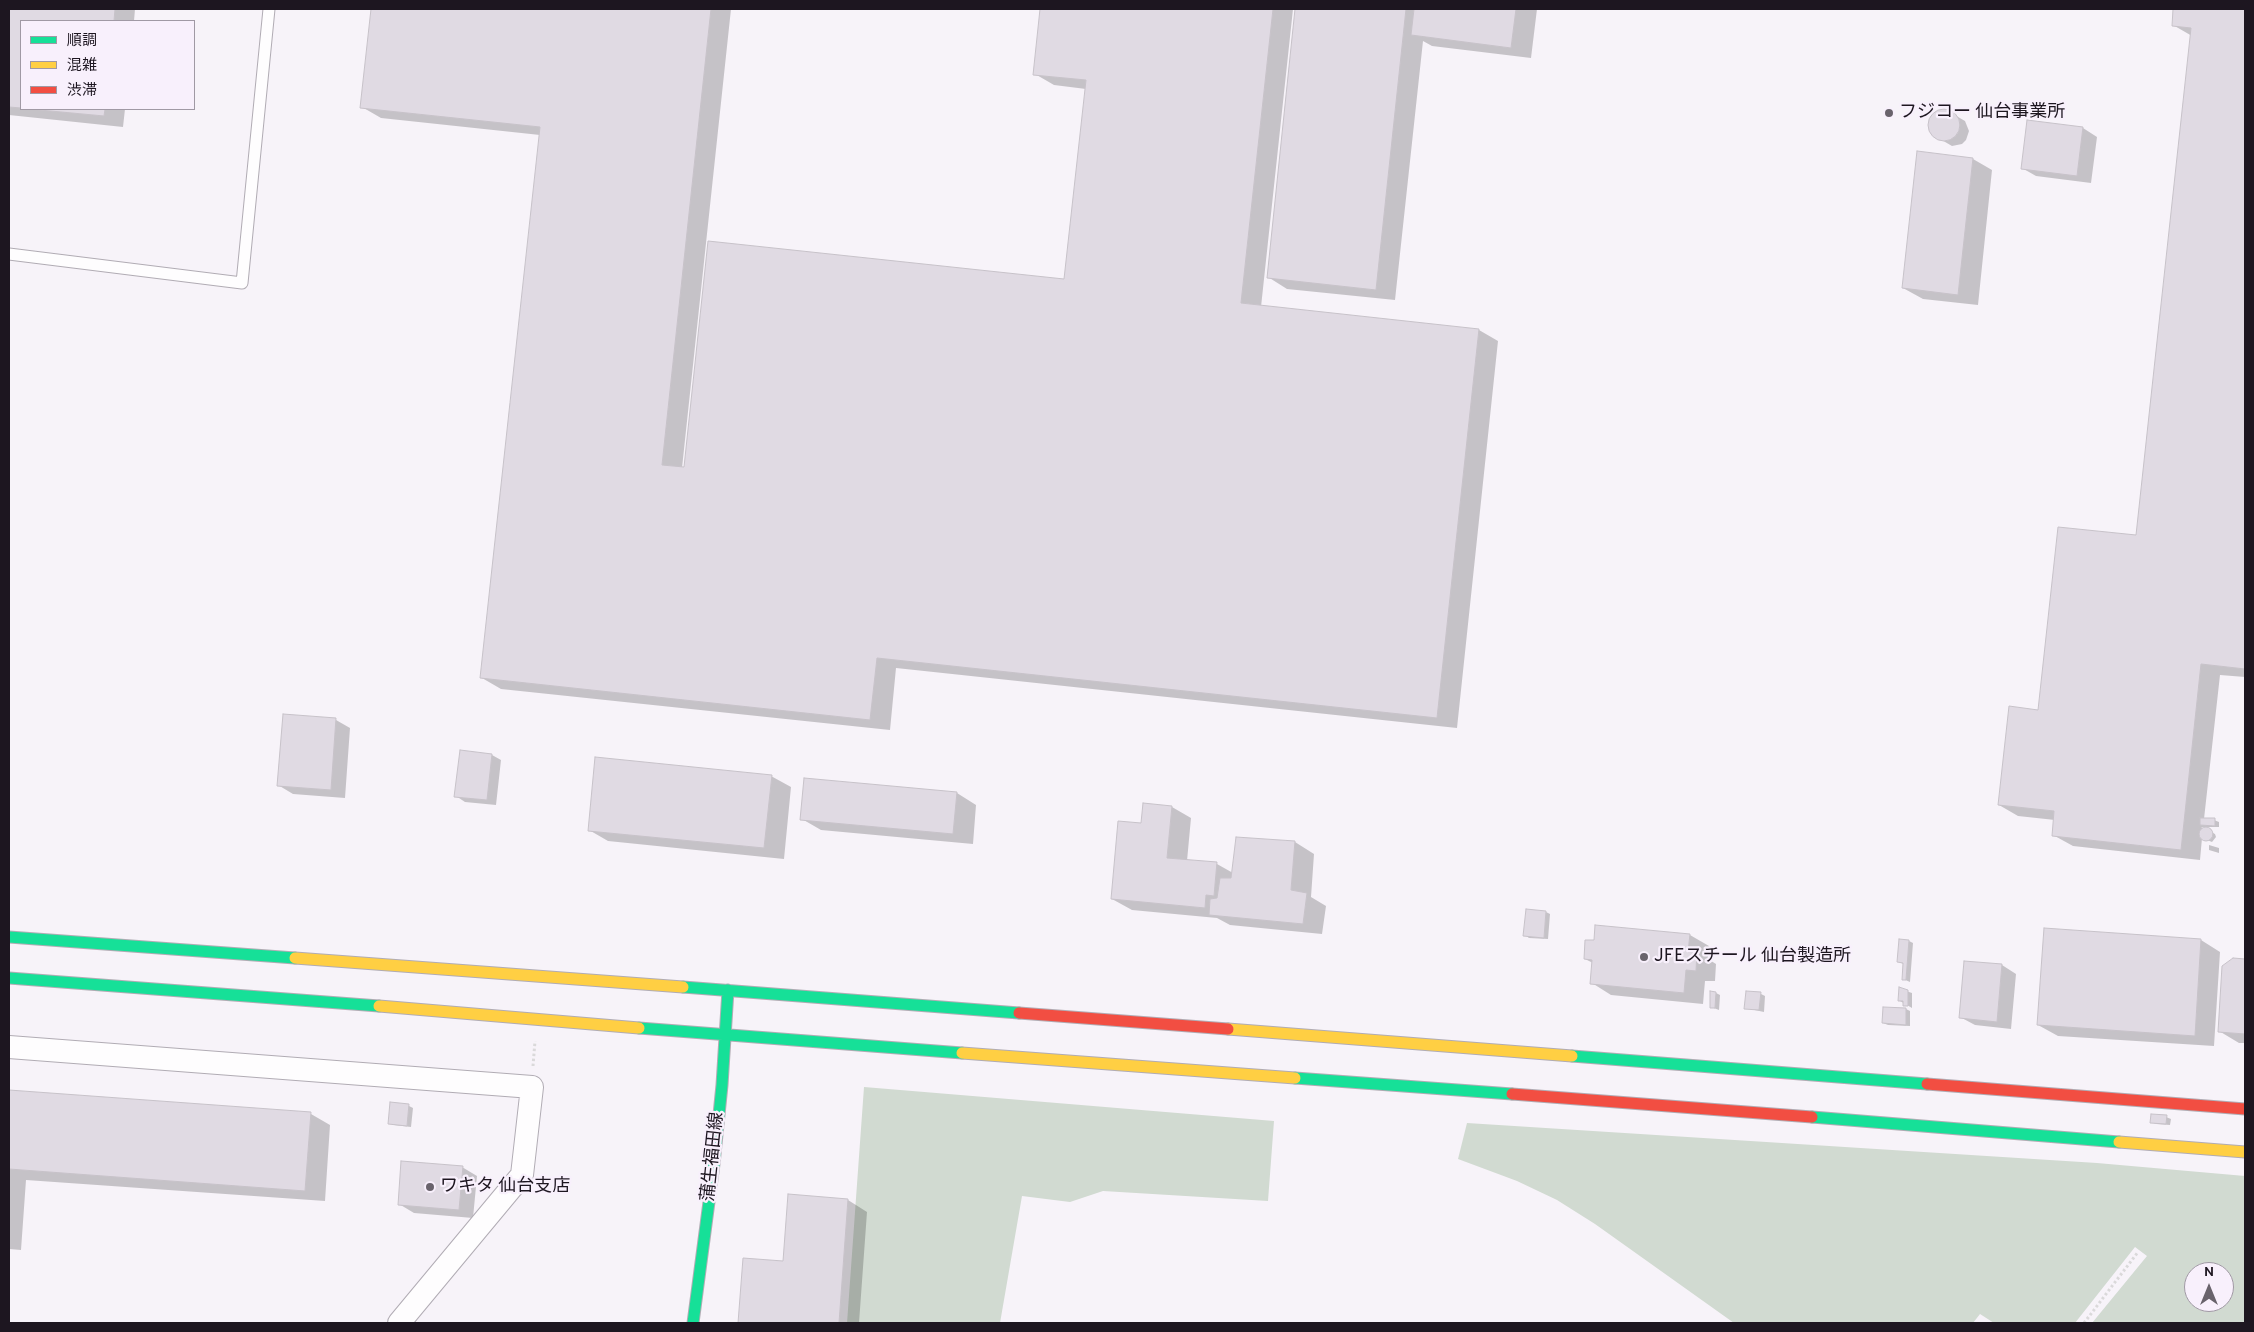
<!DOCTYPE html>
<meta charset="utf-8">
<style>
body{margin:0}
#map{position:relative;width:2254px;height:1332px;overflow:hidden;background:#f7f3f9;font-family:Overpass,"Noto Sans JP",sans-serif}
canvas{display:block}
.frame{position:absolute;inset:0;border:10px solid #1d1620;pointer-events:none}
.legend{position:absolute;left:20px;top:20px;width:175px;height:90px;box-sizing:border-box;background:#f8f0fc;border:1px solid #a099a4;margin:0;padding:6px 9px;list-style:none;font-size:15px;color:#1d1620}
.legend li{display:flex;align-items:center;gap:10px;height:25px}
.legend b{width:25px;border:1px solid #a099a4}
.north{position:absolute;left:2184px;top:1262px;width:50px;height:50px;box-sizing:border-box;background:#f8f0fc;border:1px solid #a099a4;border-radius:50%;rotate:0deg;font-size:14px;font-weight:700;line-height:20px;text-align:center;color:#1d1620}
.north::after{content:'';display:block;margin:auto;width:18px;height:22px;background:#69636c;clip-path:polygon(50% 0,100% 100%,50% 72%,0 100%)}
</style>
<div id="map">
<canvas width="2254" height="1332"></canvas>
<div class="frame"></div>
<ul class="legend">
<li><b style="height:6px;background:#16e098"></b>順調</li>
<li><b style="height:6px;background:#ffcf43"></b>混雑</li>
<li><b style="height:6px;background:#f24e42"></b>渋滞</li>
</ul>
<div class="north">N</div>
</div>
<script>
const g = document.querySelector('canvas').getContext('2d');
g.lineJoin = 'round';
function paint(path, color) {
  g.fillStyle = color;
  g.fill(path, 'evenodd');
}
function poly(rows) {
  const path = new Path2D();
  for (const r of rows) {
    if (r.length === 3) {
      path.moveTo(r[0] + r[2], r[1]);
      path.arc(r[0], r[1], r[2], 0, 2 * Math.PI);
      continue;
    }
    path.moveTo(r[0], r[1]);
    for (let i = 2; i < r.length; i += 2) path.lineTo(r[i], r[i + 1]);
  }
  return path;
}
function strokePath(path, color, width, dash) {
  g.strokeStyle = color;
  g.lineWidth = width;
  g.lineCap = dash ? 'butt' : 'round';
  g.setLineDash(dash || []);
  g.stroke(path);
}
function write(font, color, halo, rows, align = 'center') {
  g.font = font + ' Overpass,"Noto Sans JP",sans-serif';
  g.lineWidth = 4.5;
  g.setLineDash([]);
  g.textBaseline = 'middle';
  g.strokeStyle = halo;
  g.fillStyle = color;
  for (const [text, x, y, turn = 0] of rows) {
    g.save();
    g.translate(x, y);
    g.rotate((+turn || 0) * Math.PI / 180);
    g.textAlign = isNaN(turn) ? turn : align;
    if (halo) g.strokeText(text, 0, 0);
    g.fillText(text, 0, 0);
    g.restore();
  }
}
const green = poly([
 [864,1087,1274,1121,1268,1201,1103,1191,1070,1202,1022,1196,1000,1323,847,1323],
 [1467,1123,2097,1163,2245,1176,2245,1323,2092,1323,2147,1256,2135,1247,2075,1323,1994,1323,1980,1314,1973,1323,1734,1323,1595,1224,1557,1200,1517,1181,1458,1159],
 [2194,1272,2224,1272,2224,1302,2194,1302]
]);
const shadow = poly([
 [9,9,135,9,134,21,21,21,21,109,125,109,123,127,9,115],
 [372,9,731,9,682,468,1065,281,1086,89,1054,85,1035,74,1042,9,1293,9,1261,307,1479,330,1498,341,1457,728,896,668,890,730,501,689,482,678,540,135,381,118,362,107],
 [1297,9,1537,9,1531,58,1432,46,1423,41,1395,300,1287,289,1268,277],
 [2175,9,2245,9,2245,677,2220,675,2204,819,2214,820,2219,822,2219,827,2201,827,2215,834,2216,837,2212,842,2202,838,2200,860,2073,846,2053,835,2055,820,2018,816,1999,805,2039,711,2137,537,2192,36,2173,25],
 [1946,110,1965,121,1969,131,1966,140,1962,144,1952,146,1933,135,1929,127,1930,118,1937,112],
 [2083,128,2097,137,2091,183,2036,176,2022,168],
 [1918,153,1973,159,1992,170,1978,305,1923,299,1903,288],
 [336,720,350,728,345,798,293,794,278,785],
 [492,755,501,760,496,805,465,802,456,796],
 [771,776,791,787,784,859,608,841,589,830],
 [957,793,976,805,973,844,821,830,802,819],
 [1172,807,1191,818,1187,861,1217,864,1233,873,1295,842,1314,854,1311,897,1326,906,1322,934,1230,925,1217,918,1132,910,1112,899,1142,824],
 [2209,845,2219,848,2219,853,2209,850],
 [1546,912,1550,914,1548,939,1529,938,1525,935],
 [1596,926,1690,935,1709,946,1708,959,1716,964,1715,981,1705,981,1703,1004,1611,995,1592,983,1593,963,1585,959,1595,942],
 [2201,940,2220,952,2214,1046,2058,1036,2038,1025],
 [1909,941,1913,943,1910,982,1903,979,1904,964,1898,962],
 [2234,960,2245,960,2245,1043,2239,1043,2219,1031],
 [1966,962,2002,965,2016,974,2011,1029,1975,1025,1960,1017],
 [1906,991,1912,993,1912,1008,1900,1001],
 [1716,993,1720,995,1719,1010,1711,1007],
 [1761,994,1765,996,1764,1012,1745,1008],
 [1906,1009,1910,1011,1910,1026,1888,1025,1883,1023],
 [9,1092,311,1114,330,1125,325,1201,26,1180,21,1250,9,1249],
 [392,1104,409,1106,413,1108,411,1127,394,1125,390,1123],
 [2166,1117,2171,1119,2170,1125,2156,1124,2151,1122],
 [462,1167,477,1176,473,1218,414,1213,399,1204],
 [848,1200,867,1212,859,1323,739,1323,744,1260,784,1263]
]);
const building = poly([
 [9,9,115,9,114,21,21,21,21,108,9,107,9,9],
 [371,9,711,9,662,465,684,467,708,241,1064,279,1086,80,1033,75,1040,9,1273,9,1241,303,1479,329,1437,718,877,658,870,720,480,678,540,127,360,108,371,9],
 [1295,9,1406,9,1376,290,1267,278,1295,9],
 [1414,9,1516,9,1511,48,1411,35,1414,9],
 [2173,9,2245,9,2245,669,2201,664,2181,850,2052,836,2054,811,1998,805,2009,706,2038,710,2058,527,2136,535,2191,28,2172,26,2173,9],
 [1944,125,16],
 [29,109,105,109,104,116,29,109],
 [2027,120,2083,127,2077,176,2021,169,2027,120],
 [1917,151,1973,158,1958,295,1902,288,1917,151],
 [283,714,336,718,331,790,277,786,283,714],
 [460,750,492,754,487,800,454,797,460,750],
 [595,757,772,775,764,848,588,831,595,757],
 [804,778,957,792,953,834,800,820,804,778],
 [1143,803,1172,806,1167,858,1217,862,1214,896,1206,895,1205,908,1111,899,1118,821,1141,823,1143,803],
 [2200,818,2215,818,2215,826,2200,825,2200,818],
 [2206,834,7],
 [1236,837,1295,841,1291,890,1307,893,1303,924,1209,915,1210,899,1217,898,1220,878,1231,878,1236,837],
 [1526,909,1546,911,1544,938,1523,936,1526,909],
 [1595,925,1690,934,1688,952,1697,952,1696,971,1686,970,1684,993,1590,984,1592,960,1584,959,1585,940,1594,940,1595,925],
 [2044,928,2201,939,2195,1036,2037,1025,2044,928],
 [1899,939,1909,940,1906,980,1902,980,1903,963,1897,962,1899,939],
 [2233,958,2245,959,2245,1034,2218,1032,2222,966,2233,958],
 [1964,961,2002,964,1997,1022,1959,1018,1964,961],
 [1899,987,1908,990,1908,1006,1903,1006,1903,1001,1898,1001,1899,987],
 [1710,991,1716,992,1715,1008,1710,1008,1710,991],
 [1746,991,1761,992,1759,1010,1744,1009,1746,991],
 [1883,1007,1906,1008,1906,1025,1882,1023,1883,1007],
 [9,1090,311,1112,305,1191,9,1169,9,1090],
 [390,1102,409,1104,407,1126,388,1124,390,1102],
 [2151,1114,2167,1115,2166,1124,2150,1123,2151,1114],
 [401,1161,463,1166,459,1210,398,1205,401,1161],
 [788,1194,848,1199,839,1323,738,1323,743,1258,783,1261,788,1194]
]);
const path = poly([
 [533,1066,535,1041],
 [2084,1323,2138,1252]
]);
const lane = poly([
 [9,254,242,283,269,9]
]);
const street = poly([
 [9,1047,532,1087,522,1175,399,1323]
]);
const fast = poly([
 [9,937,295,958],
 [9,978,379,1006],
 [683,987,1019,1013],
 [639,1028,962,1053],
 [1572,1056,1927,1084],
 [1295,1078,1512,1094],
 [1812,1117,2119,1142],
 [693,1323,714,1164,722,1085,728,990]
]);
const slow = poly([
 [295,958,683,987],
 [379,1006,639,1028],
 [1228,1029,1572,1056],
 [962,1053,1295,1078],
 [2119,1142,2245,1152]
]);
const jam = poly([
 [1019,1013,1228,1029],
 [1927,1084,2245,1109],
 [1512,1094,1812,1117]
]);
const markers = [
 [1889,113,5,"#69636c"],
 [1644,957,5,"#69636c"],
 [430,1187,5,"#69636c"]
];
const poiNames = [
 ["フジコー 仙台事業所",1899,113],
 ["JFEスチール 仙台製造所",1654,957],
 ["ワキタ 仙台支店",440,1187]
];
const streetNames = [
 ["蒲生福田線",714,1157,-84]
];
paint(green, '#d1dad1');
paint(shadow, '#0003');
paint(building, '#e0dae3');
strokePath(building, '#c7c2c9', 1);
strokePath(lane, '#b1acb4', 13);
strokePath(street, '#b1acb4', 24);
strokePath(fast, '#b1acb4', 13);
strokePath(slow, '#b1acb4', 13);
strokePath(jam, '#b1acb4', 13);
strokePath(path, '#dad9da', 3, [2.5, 2.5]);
strokePath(lane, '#fefdfe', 11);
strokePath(street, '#fefdfe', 22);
strokePath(fast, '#16e098', 11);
strokePath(slow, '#ffcf43', 11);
strokePath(jam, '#f24e42', 11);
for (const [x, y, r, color] of markers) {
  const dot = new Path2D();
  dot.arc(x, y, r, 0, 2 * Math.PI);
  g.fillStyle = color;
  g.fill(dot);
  strokePath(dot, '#f8f0fc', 2);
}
write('18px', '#1d1620', '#f8f0fc', poiNames, 'left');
write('18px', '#1d1620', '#f8f0fc', streetNames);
</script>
